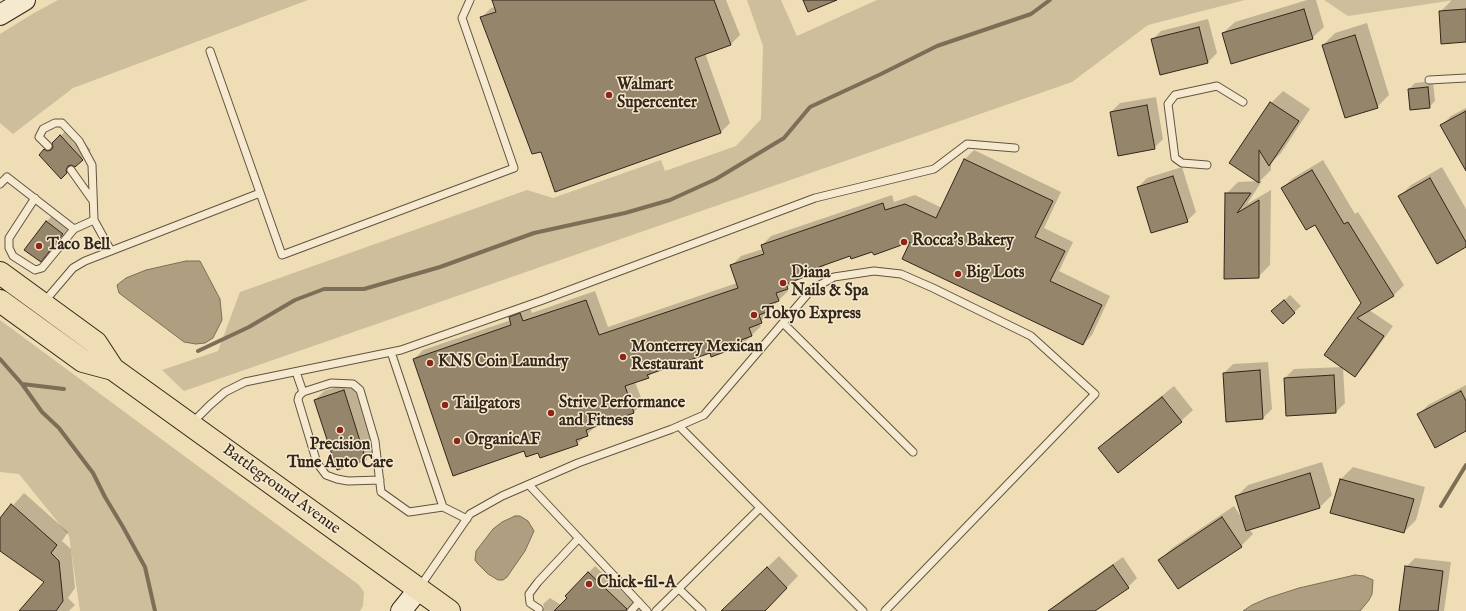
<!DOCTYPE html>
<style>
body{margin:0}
canvas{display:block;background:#efddb5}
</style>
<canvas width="1466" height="611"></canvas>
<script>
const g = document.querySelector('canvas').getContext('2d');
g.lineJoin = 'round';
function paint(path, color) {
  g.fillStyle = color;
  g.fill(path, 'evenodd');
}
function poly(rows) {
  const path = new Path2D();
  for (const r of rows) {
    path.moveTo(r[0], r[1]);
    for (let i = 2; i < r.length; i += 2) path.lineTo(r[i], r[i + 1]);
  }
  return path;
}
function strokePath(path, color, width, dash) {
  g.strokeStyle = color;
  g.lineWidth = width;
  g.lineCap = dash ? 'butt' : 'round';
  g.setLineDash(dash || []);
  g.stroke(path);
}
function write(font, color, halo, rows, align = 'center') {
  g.font = font + ' "IM FELL English",serif';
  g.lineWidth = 3;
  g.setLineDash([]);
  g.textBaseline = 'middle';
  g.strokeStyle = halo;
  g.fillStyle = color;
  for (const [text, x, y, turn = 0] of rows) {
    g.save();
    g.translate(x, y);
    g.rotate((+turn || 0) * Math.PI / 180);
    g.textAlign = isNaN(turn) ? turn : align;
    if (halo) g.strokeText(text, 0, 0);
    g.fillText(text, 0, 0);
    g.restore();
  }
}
const green = poly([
 [58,0,308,0,73,88,13,134,0,123,0,34,34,13],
 [747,0,781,0,797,36,877,0,1245,0,1148,25,1072,82,184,391,162,370,218,351,240,292,527,190,553,198,661,160,665,171,736,146,761,119,763,46],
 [1324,0,1455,0,1348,16],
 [0,320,359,585,364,592,363,606,360,611,80,611,69,536,19,474,0,472]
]);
const water = poly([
 [186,261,200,261,220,299,222,320,213,338,205,343,196,344,184,342,119,293,117,285,126,278,146,270,186,261],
 [515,516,520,516,528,521,534,531,525,551,507,577,503,580,498,580,488,574,477,563,475,560,476,551,493,529,502,522,515,516],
 [1355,575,1364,576,1373,580,1372,594,1369,600,1360,611,1243,611,1252,605,1268,598,1299,588,1355,575]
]);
const shadow = poly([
 [493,0,726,0,740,35,731,44,705,53,730,123,721,132,555,191,541,151,482,17,491,8,495,7],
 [1307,0,1316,0,1324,27,1312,38,1223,33,1235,22],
 [1452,0,1466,0,1466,41,1440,12],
 [1208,19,1217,53,1208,62,1161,74,1152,40,1161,31],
 [1367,23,1389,95,1377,107,1323,45,1335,33],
 [1433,81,1435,101,1429,107,1409,89,1415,83],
 [1283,91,1310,109,1281,153,1271,163,1271,170,1260,181,1262,181,1247,204,1271,190,1270,265,1258,277,1226,194,1238,182,1258,181,1231,163,1271,103],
 [1156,97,1163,139,1154,148,1111,112,1120,103],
 [1466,108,1466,166,1442,125,1451,116],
 [70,127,91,150,61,178,40,155],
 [974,150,1061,192,1044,228,1073,242,1059,271,1110,296,1092,335,1083,344,912,240,850,255,827,263,820,270,797,278,787,288,788,291,769,310,770,313,759,323,761,326,742,345,710,351,654,371,648,377,635,382,643,403,634,412,597,425,577,444,539,451,525,450,414,359,423,350,511,320,510,318,519,309,529,305,532,313,595,291,608,327,737,283,732,265,741,256,763,249,762,245,771,236,892,195,894,202,915,195,942,208,965,159],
 [1323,160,1355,214,1358,212,1404,285,1393,296,1369,310,1393,326,1365,365,1355,376,1343,367,1345,403,1336,412,1285,378,1294,369,1343,367,1325,355,1362,303,1315,223,1282,188,1293,178],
 [1182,167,1196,212,1187,221,1138,187,1147,178],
 [1442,167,1466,209,1466,246,1399,197,1411,185],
 [55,213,72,225,40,261,46,222],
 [1290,295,1301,306,1283,323,1279,305],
 [1268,362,1272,409,1263,418,1224,373,1233,364],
 [353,382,375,450,366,459,315,400,324,391],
 [1466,385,1466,430,1419,414,1428,405],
 [1174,386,1193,410,1181,421,1100,448,1112,436],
 [1322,462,1332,495,1320,507,1249,529,1253,534,1241,546,1160,560,1172,548,1234,506,1242,518,1236,497,1248,485],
 [1353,467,1425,487,1416,520,1404,532,1332,512,1341,479],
 [24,493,68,532,62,541,71,549,75,588,68,598,75,605,69,611,21,611,46,582,0,549,0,520],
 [779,556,798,576,764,611,723,611],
 [1123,557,1137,578,1128,587,1094,611,1058,611,1055,607,1064,598],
 [1415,558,1451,562,1444,611,1400,611,1406,567],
 [595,566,633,602,634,608,637,610,640,609,642,611,540,611,544,607,543,604,550,598,561,605,569,598,566,596]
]);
const stream = poly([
 [198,351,249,327,295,300,324,289,364,289,440,267,534,233,625,213,670,200,716,179,784,138,810,107,881,74,937,46,1031,14,1050,0],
 [0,359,22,384,42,412,59,428,93,473,105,497,123,527,145,567,155,611],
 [22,384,64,389],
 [1441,506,1466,465]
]);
const building = poly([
 [492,0,714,0,731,45,695,58,721,133,555,192,541,152,532,154,480,17,496,12,492,0],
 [803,0,837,0,808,12,803,0],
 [1304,9,1313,39,1231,64,1222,33,1304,9],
 [1466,9,1466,42,1441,44,1439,11,1466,9],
 [1199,27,1208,63,1160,75,1151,39,1199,27],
 [1355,35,1378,108,1345,118,1322,45,1355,35],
 [1428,87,1430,108,1410,110,1408,89,1428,87],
 [1270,102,1299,121,1269,166,1259,150,1259,183,1229,163,1270,102],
 [1147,105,1155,149,1118,156,1110,112,1147,105],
 [1466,111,1466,171,1440,125,1466,111],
 [60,135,83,160,75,167,71,165,68,166,66,170,67,173,61,179,39,155,44,149,47,151,51,150,53,147,52,143,60,135],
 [964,159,1053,201,1035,237,1065,251,1050,281,1102,305,1083,345,902,259,910,242,874,255,872,252,851,259,850,256,819,267,820,271,786,284,788,289,776,293,779,301,767,305,769,311,759,315,762,323,749,328,752,336,741,340,743,345,711,357,710,353,647,375,649,378,625,386,634,413,586,430,588,436,576,440,578,445,540,458,538,453,526,457,524,451,453,476,413,359,511,325,509,317,520,313,523,321,586,300,599,335,738,288,730,265,764,254,761,245,883,203,885,210,905,204,936,218,964,159],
 [1312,170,1344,224,1348,222,1394,296,1357,318,1384,336,1355,377,1324,355,1361,303,1315,225,1306,230,1281,188,1312,170],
 [1173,176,1188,222,1151,233,1137,187,1173,176],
 [1430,178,1466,242,1466,247,1437,264,1398,196,1430,178],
 [1225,193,1251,193,1237,213,1259,200,1259,278,1224,279,1225,193],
 [46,221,63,234,41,262,24,250,46,221],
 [1284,300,1295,313,1283,324,1271,311,1284,300],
 [1260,370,1263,419,1226,422,1223,373,1260,370],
 [1334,375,1336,413,1286,416,1284,378,1334,375],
 [344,390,366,460,337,470,314,400,344,390],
 [1461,391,1466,401,1466,431,1435,448,1417,414,1461,391],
 [1162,397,1182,422,1118,473,1098,448,1162,397],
 [1310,473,1320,508,1246,531,1235,496,1310,473],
 [1340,479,1414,499,1404,533,1330,513,1340,479],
 [11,504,57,545,51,553,59,561,63,601,56,611,19,611,44,582,0,551,0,518,11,504],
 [1222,517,1242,547,1178,589,1158,560,1222,517],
 [1113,565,1129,588,1095,611,1048,611,1113,565],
 [1405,566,1443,571,1438,611,1399,611,1405,566],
 [767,567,787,588,765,611,721,611,767,567],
 [588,572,627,609,626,611,554,611,567,598,565,596,588,572]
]);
const lane = poly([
 [210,51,282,255,514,168,462,18,470,0],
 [1429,80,1466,78],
 [48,146,39,137,43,129,55,123,62,123,79,141,92,165,94,220],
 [1207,165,1182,163,1175,158,1168,104,1175,95,1217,86,1243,102],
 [71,170,93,201],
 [0,184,7,177,74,229,94,220,111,251],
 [35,198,9,238,9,248,13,256,35,270,42,268,74,229],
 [44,302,73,268,85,261,260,193],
 [783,323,913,452],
 [391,352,443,507,467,519],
 [296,372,303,392,331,383,353,384,360,390,375,441,381,492,409,512,443,507],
 [303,392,299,396,298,400,317,463,326,475,337,479,348,481,380,480],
 [192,423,210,405,225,392,245,382,401,350,543,300,815,198,934,169,967,144,1015,148],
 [679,426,863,611],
 [529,485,647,611],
 [419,588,470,514,502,496,578,463,672,429,704,415,811,290,834,277,874,271,901,274,933,288,1031,336,1095,394,885,611],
 [679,589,702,611],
 [539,609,530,603,529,594,538,582,579,538],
 [631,611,639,602],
 [656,611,760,508]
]);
const secondary = poly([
 [0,15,25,0],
 [401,611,418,590]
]);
const primary = poly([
 [0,273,96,343,113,369],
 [0,301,83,361,113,369,449,611]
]);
const markers = [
 [609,95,4,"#8f2418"],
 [904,242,4,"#8f2418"],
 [39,246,4,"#8f2418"],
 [958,274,4,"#8f2418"],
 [783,283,4,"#8f2418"],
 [754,315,4,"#8f2418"],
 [623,357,4,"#8f2418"],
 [430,363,4,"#8f2418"],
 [445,405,4,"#8f2418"],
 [551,413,4,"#8f2418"],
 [340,430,4,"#8f2418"],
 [457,441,4,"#8f2418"],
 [589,584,4,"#8f2418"]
];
const poiNames = [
 ["Walmart",617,86],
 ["Supercenter",617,104],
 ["Rocca's Bakery",912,242],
 ["Taco Bell",47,246],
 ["Diana",791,274],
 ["Nails & Spa",791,292],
 ["Big Lots",966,274],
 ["Tokyo Express",762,315],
 ["Monterrey Mexican",631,348],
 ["Restaurant",631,366],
 ["KNS Coin Laundry",438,363],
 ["Strive Performance",559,404],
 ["and Fitness",559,422],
 ["Tailgators",453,405],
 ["OrganicAF",465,441],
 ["Precision",340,446,"center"],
 ["Tune Auto Care",340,464,"center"],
 ["Chick-fil-A",597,584]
];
const streetNames = [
 ["Battleground Avenue",281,490,36]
];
paint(green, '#cfbe9b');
paint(water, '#af9f80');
strokePath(water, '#7d6f57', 1);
paint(shadow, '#0003');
strokePath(stream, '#7d6f57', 4);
paint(building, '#95856b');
strokePath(building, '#33261a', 1);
strokePath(lane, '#625441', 9);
strokePath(secondary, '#33261a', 22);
strokePath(primary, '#33261a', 24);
strokePath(lane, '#f5e9cf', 7);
strokePath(secondary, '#f5e9cf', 20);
strokePath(primary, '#efddb5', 22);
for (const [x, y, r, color] of markers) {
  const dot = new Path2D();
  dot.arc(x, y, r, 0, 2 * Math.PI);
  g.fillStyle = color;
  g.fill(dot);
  strokePath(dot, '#f5e9cf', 1.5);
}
write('bold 16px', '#33261a', '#f5e9cf', poiNames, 'left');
write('16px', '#33261a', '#f5e9cf', streetNames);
</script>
